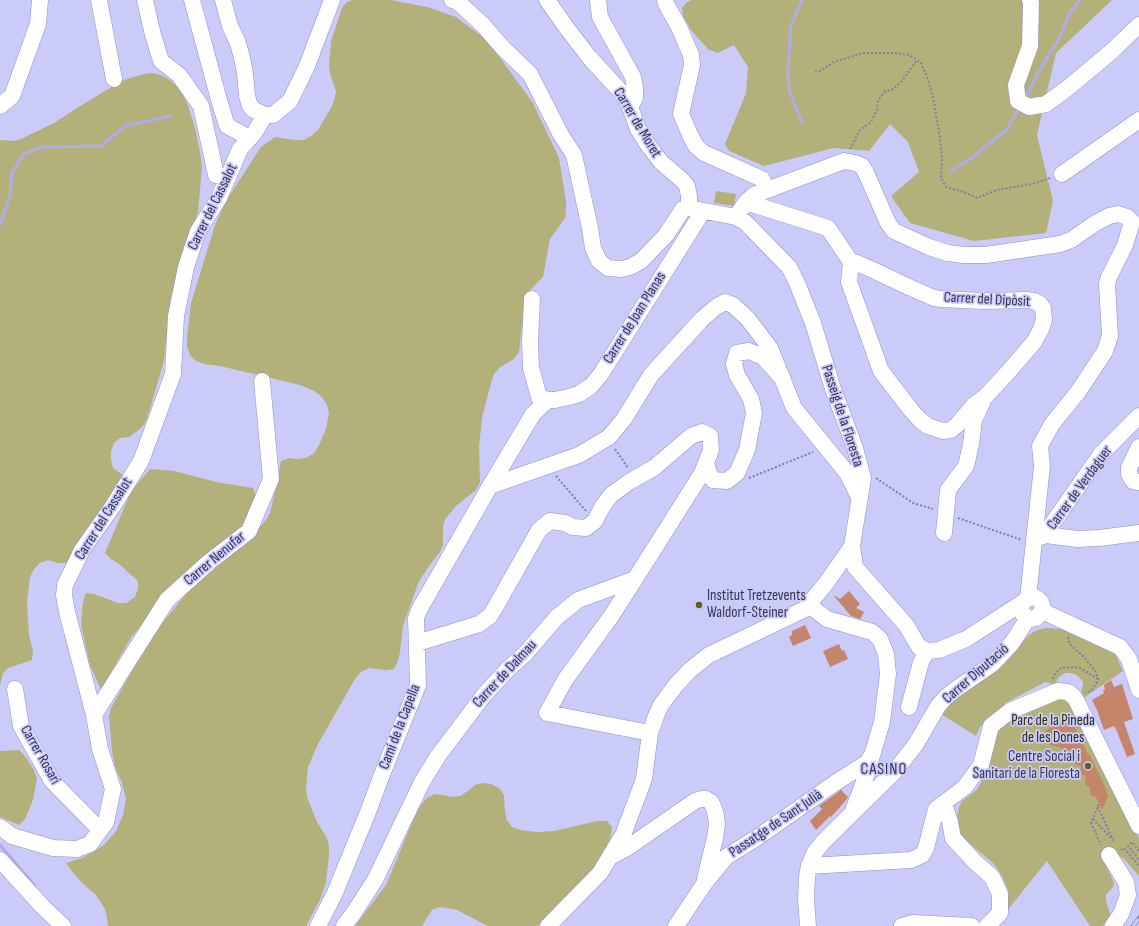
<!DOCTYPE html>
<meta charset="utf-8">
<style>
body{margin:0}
canvas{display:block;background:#cbcbf9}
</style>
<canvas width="1139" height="926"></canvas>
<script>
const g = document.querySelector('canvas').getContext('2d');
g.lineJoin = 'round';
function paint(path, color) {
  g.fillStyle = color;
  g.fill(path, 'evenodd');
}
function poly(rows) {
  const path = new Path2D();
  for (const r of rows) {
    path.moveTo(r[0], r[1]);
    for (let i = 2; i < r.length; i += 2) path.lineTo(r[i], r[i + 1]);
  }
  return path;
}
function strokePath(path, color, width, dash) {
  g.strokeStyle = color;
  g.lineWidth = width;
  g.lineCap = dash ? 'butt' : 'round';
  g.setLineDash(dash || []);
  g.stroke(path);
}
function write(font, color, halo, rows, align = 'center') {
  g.font = font + ' "Sofia Sans Condensed",sans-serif';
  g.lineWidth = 3.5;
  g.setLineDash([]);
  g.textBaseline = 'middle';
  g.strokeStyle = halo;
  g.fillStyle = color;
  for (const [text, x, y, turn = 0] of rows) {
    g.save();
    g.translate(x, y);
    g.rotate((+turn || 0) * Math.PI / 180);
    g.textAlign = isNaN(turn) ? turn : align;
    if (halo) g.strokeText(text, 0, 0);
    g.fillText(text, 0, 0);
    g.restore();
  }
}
const green = poly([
 [352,0,391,0,427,7,456,17,487,40,533,103,559,158,566,201,566,210,565,218,550,239,543,277,531,289,527,297,524,306,519,352,514,359,500,367,494,374,491,383,484,410,482,418,479,447,480,482,476,490,456,506,445,519,443,527,443,545,440,552,429,566,419,581,403,626,400,652,398,661,394,669,386,670,369,668,361,672,355,679,318,744,308,767,306,789,307,797,317,822,327,838,329,846,329,856,326,882,320,900,306,926,108,926,107,918,105,909,96,895,83,884,71,870,66,863,82,858,104,845,116,831,123,815,126,799,122,783,115,767,112,751,109,716,111,708,142,653,156,631,189,590,230,556,244,546,266,520,270,513,278,477,281,461,289,458,297,459,306,458,314,453,319,445,326,429,329,413,327,405,322,397,316,392,300,385,220,366,204,364,196,361,190,355,187,347,187,337,191,303,215,225,226,201,261,147,275,137,294,140,304,140,311,136,318,130,331,108,334,100,336,91,330,74,329,66,331,41,342,8,347,2],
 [692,0,1112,0,1056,53,1037,135,1053,201,1046,233,974,241,910,223,891,196,919,172,908,142,890,124,869,151,834,148,764,166,729,151,725,144,746,93,748,67,734,45,718,53,709,50,697,37,691,30,683,16,682,8,687,2],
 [152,73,160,75,167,78,173,83,180,89,188,105,195,128,200,152,202,168,198,212,171,297,164,361,147,419,143,426,136,432,129,437,120,438,114,443,111,451,111,459,113,468,123,475,72,557,66,563,58,563,48,560,40,563,34,569,30,577,27,602,29,635,33,651,32,660,8,668,3,673,0,686,0,140,15,141,23,138,54,123,69,113,118,83,127,79,144,74],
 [716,191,736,194,734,206,714,203],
 [150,469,175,471,216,482,253,488,256,496,250,512,237,534,161,604,132,636,114,667,107,683,100,688,90,665,82,630,81,621,83,602,86,593,94,594,118,603,126,603,135,597,138,589,138,581,119,564,111,559,105,553,129,496,134,488],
 [1046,628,1062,629,1107,650,1116,655,1123,671,1082,699,1080,696,1083,686,1083,682,1077,675,1071,673,1065,673,1058,678,1055,685,1045,682,1004,704,1005,709,991,717,980,727,976,736,941,714,947,705,1009,657,1029,635,1037,630],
 [1053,699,1063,699,1067,700,1101,761,1139,838,1139,876,1123,858,1116,855,1103,857,1114,883,1113,887,1106,895,1106,901,1110,913,1110,917,1103,926,1090,926,1047,861,1006,912,1008,890,1002,876,994,864,965,840,958,830,956,822,959,807,962,801,972,794,978,788,988,769,996,733,1001,727,1009,721],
 [19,750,25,756,34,770,37,778,34,795,32,803,25,819,19,825,0,817,0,751],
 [483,783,491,784,499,788,504,795,505,812,507,820,512,827,520,830,537,832,554,831,597,821,607,821,612,827,611,836,608,844,596,867,543,922,537,926,488,926,457,910,440,907,432,910,422,926,355,926,386,885,413,820,421,805,427,798,435,794,443,795,452,797,460,796,468,791,475,785]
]);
const stream = poly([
 [1025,99,1039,71,1060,37,1069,14,1080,0],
 [802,122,789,90,788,69,791,25,802,0],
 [950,171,969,160,1007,129,1020,107],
 [0,225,10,196,12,172,24,154,42,147,101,146,125,126,171,116],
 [0,845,35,886]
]);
const building = poly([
 [849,591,860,604,856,608,864,612,860,619,851,616,834,596,835,596,840,599],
 [805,625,811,638,793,646,789,637,792,635,792,631],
 [839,644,842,651,844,650,848,659,830,667,823,651],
 [1111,680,1114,687,1122,684,1133,719,1124,722,1135,754,1127,757,1116,729,1114,726,1104,730,1097,710,1092,700,1104,693,1103,690,1105,690,1104,685],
 [1061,723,1070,724,1076,729,1088,755,1089,754,1107,791,1106,791,1108,796,1102,810,1096,797,1090,795,1090,787,1085,785,1086,776,1080,774,1081,766,1075,764,1077,753,1048,744,1048,742,1039,739,1049,728,1053,725],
 [841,790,848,797,847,799,831,817,830,816,816,830,810,821,822,809,819,806]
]);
const path = poly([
 [815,72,820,71,834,62,863,53,895,53,909,55,917,60],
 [850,149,860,130,871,122,877,110,878,101,884,92,893,89,901,82,917,60,921,63,928,79,934,102,940,138,942,159,941,178,946,187,964,192,977,198,997,190,1036,183,1050,178],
 [615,449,628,468],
 [556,476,586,511],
 [749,478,813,452],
 [876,478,913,503,933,509],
 [958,518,1022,540],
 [1068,637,1069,643,1075,649,1084,657,1096,672,1098,679,1096,684,1092,690,1086,693],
 [1053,679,1055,674,1061,668,1072,667,1080,668,1098,679],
 [1099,804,1091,823,1101,845],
 [1093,819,1113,840,1098,807],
 [1121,850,1124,848,1139,866],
 [1139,851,1132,842,1128,846,1139,860]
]);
const minor = poly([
 [99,0,114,79],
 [145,0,153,35,161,61,179,75,201,106,216,175,228,178],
 [192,0,219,100,227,126,250,138],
 [223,0,230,26,238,43,242,58,245,73,247,96,250,106,254,110,265,115,273,115,290,101,307,66,332,0],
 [452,0,458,2,483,25,503,48,530,74,561,135,574,155,590,228,593,248,599,261,608,268,621,269,630,267,641,261,666,235,683,209,689,208,736,217,745,222,789,267,797,283,813,323,833,389,855,448,863,478,852,546,855,567,906,625,919,647,927,651,939,650,966,639,1022,603,1028,598,1034,597,1038,599,1041,602,1043,608,1041,613,1036,618,1031,619,1028,618,1023,614,1021,611,1021,606,1022,603],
 [547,0,566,27,589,57,622,93,630,107,638,129,648,145,661,162,682,180,687,186,689,196,689,208],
 [598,0,600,17,633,77,635,88,635,98,630,107],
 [665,0,666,4,679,27,691,55,692,65,681,114,691,137,696,146,704,153,762,179,767,190],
 [1030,0,1031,3,1030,46,1016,85,1018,101,1029,107,1046,104,1069,87,1112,51,1139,25],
 [0,106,12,96,24,63,38,24,40,0],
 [1062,174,1139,120],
 [746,202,828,228,851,262,849,282,881,371,911,410,920,420,928,426,943,431,951,430,958,424,974,405,985,397,1009,371,1034,342,1041,329,1044,320,1043,308,1040,304,1034,301,1027,300,983,301,941,299,934,298,911,288,875,271,857,263,851,262],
 [736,217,746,202,754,195,844,161,855,163,862,166,866,173,888,223,894,231,929,247,948,253,963,255,986,255,1060,244,1071,240,1094,224,1109,216,1118,214,1127,217,1132,222,1125,245,1109,277,1107,284,1110,336,1105,351,1078,392,1052,424,1040,446,1042,466,1028,598],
 [532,299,530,342,531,368,539,397,548,400,555,400,569,397,579,394,591,386,601,374,703,211],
 [1139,447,1129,468,1129,474,1133,481,1139,482],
 [490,486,579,455,609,437,624,419,651,375,702,319,716,307,725,302,733,305,748,319,770,348,794,408,847,473,860,499],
 [944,533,948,490,966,466,971,444,974,420,982,403],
 [1046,535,1077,539,1099,538,1139,533],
 [1035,539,1046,535,1052,524,1101,454,1139,416],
 [635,579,612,615,565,680,547,713,650,733],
 [809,605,827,619,872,632,880,639,886,654,888,674,882,722,865,779,854,808],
 [1042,611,1120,647,1129,659,1139,690],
 [417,643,479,624,490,616,496,606,539,530,550,521,565,523,573,527,586,528,595,521,602,507,611,495,629,482,655,467,691,436,702,432,710,436,711,450,706,463,709,473,713,480,727,481,737,473,747,450,754,413,751,399,737,375,734,364,737,353,749,351,763,357,783,379],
 [15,689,21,726,52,781,100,830],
 [909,707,921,662,927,651],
 [94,715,167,600,209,562,249,531,271,479,262,381],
 [944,804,950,822,953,838,975,862,992,877,1000,894,1000,913,987,926],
 [0,827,12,836,53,848,77,849,90,844,106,822,113,789,100,749,94,715,67,612,64,595,65,585,82,550,113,506,141,461,173,374,176,316,186,267,198,231,219,198,240,149,255,132,265,115],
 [1109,855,1126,882,1128,895,1121,914,1113,926],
 [610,857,627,848,695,801,701,799,706,799,711,802,714,808,716,816,717,824,715,838,705,879],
 [0,860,42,906,63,926],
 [809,866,911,860,922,855,926,848,936,809,965,787,981,765,991,726,1010,711,1058,691,1068,692,1074,697,1076,700,1139,826],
 [318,926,334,895,368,812,381,777,418,685,416,618,419,610,490,486,533,414,548,400],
 [344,926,355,911,375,880,422,782,438,756,484,695,508,669,525,654,557,617,578,600,635,579,702,473,706,463],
 [548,926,600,873,623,835,644,779,650,733,656,716,661,705,676,685,690,670,709,655,805,609,827,582,852,546],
 [676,926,704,884,726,857,758,837,835,783,868,762,873,753],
 [808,926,806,899,807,877,809,866,815,852,823,842,895,771,916,744,938,706,946,697,956,689,991,665,999,657,1012,643,1028,618],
 [902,926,913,923,972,926]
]);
const rail = poly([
 [1133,926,1139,918]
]);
const markers = [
 [699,605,4,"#605c29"],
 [1088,766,4,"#605c29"]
];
const streetNames = [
 ["Carrer de Moret",637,123,59],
 ["Carrer del Cassalot",213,207,-64],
 ["Carrer del Dipòsit",987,300,3],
 ["Carrer de Joan Planas",635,318,-58],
 ["Passeig de la Floresta",842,416,72],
 ["Carrer de Verdaguer",1080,488,-54],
 ["Carrer del Cassalot",104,519,-58],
 ["Carrer Nenufar",215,559,-40],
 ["Carrer de Dalmau",505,674,-47],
 ["Carrer Diputació",976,674,-41],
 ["Camí de la Capella",400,727,-69],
 ["Carrer Rosari",40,755,60],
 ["Passatge de Sant Julià",776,824,-34]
];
const poiNames = [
 ["Institut Tretzevents",707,596],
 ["Waldorf-Steiner",707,613],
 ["Centre Social i",1080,757,"right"],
 ["Sanitari de la Floresta",1080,774,"right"]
];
const parkNames = [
 ["Parc de la Pineda",1053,721],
 ["de les Dones",1053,738]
];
const neighbourhoodNames = [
 ["CASINO",884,770]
];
paint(green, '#b4b07a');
strokePath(stream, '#aeadec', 3);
paint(building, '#c58568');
strokePath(minor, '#8f8cd4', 17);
strokePath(path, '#7f7fa5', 2, [2, 2]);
strokePath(minor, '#fff', 16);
strokePath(rail, '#8786ae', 4.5);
strokePath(rail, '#cbcbf9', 3, [9]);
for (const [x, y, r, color] of markers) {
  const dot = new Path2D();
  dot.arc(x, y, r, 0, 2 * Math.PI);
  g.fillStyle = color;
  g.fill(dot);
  strokePath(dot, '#cbcbf9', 1.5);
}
write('15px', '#353453', '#cbcbf9', streetNames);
write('15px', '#353453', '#cbcbf9', poiNames, 'left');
write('15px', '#2e2c0d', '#cbcbf9', parkNames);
g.letterSpacing = '1px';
write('16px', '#353453', '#cbcbf9', neighbourhoodNames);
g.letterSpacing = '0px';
</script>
